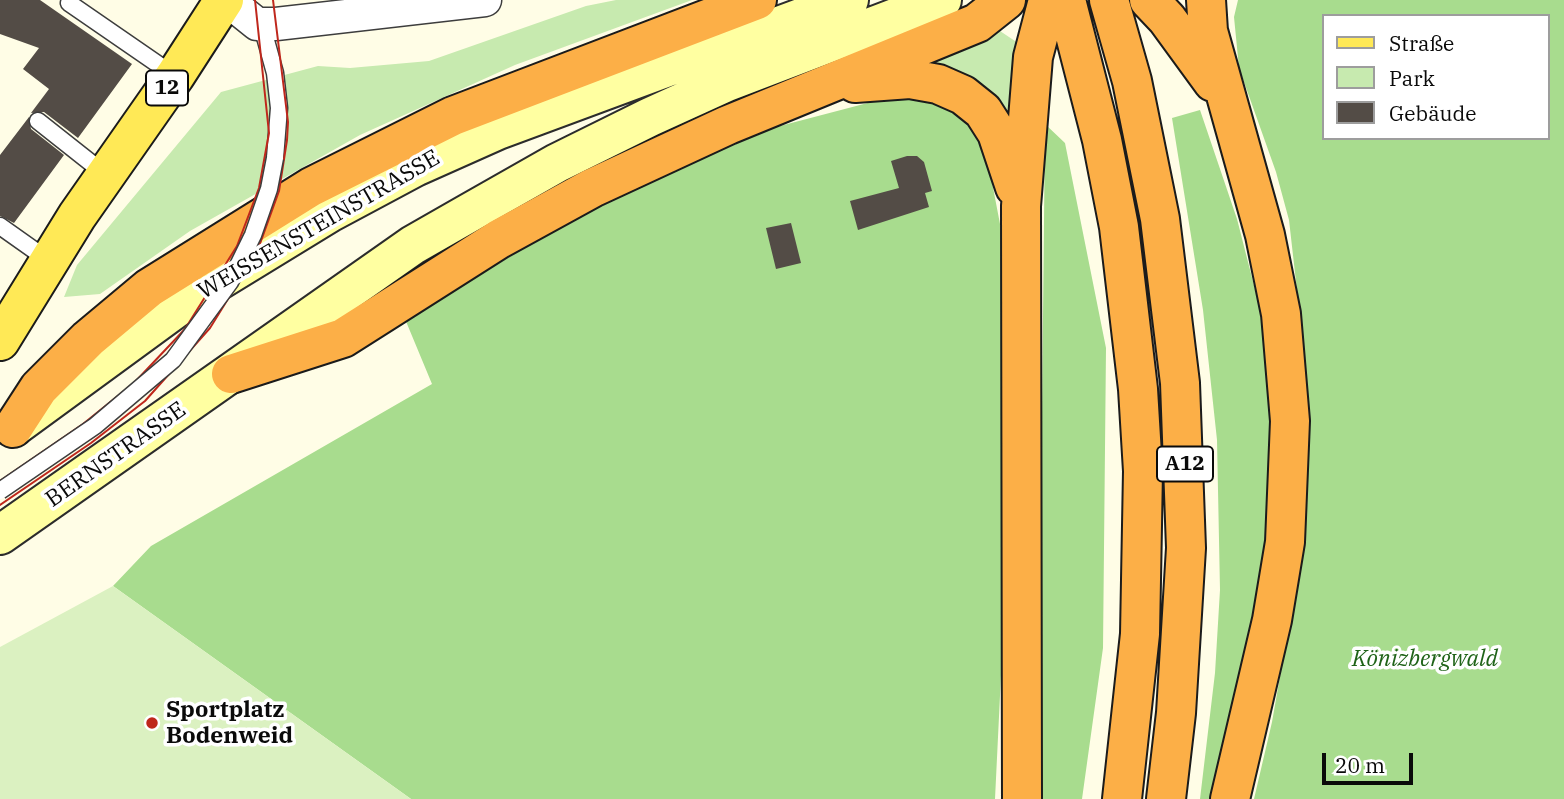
<!DOCTYPE html>
<meta charset="utf-8">
<style>
body{margin:0}
#map{position:relative;width:1564px;height:799px;overflow:hidden;background:#fffde6;font-family:"IBM Plex Serif",serif}
canvas{display:block}
.legend{position:absolute;left:1322px;top:14px;width:228px;height:126px;box-sizing:border-box;background:#fff;border:2px solid #9d9d9d;margin:0;padding:9px 12px;list-style:none;font-size:21px;color:#0a0a0a}
.legend li{display:flex;align-items:center;gap:14px;height:35px}
.legend b{width:35px;border:2px solid #9d9d9d}
.scale{position:absolute;left:1322px;top:753px;width:91px;height:32px;box-sizing:border-box;border:4px solid #0a0a0a;border-top:0;padding-left:9px;font-size:21px;line-height:24px;white-space:nowrap;color:#0a0a0a;-webkit-text-stroke:5px #fff;paint-order:stroke}
</style>
<div id="map">
<canvas width="1564" height="799"></canvas>
<ul class="legend">
<li><b style="height:9px;background:#ffe956"></b>Straße</li>
<li><b style="height:19px;background:#c7eaaf"></b>Park</li>
<li><b style="height:19px;background:#534c46"></b>Gebäude</li>
</ul>
<div class="scale">20 m</div>
</div>
<script>
const g = document.querySelector('canvas').getContext('2d');
g.lineJoin = 'round';
function paint(path, color) {
  g.fillStyle = color;
  g.fill(path, 'evenodd');
}
function poly(rows) {
  const path = new Path2D();
  for (const r of rows) {
    path.moveTo(r[0], r[1]);
    for (let i = 2; i < r.length; i += 2) path.lineTo(r[i], r[i + 1]);
  }
  return path;
}
function strokePath(path, color, width, dash) {
  g.strokeStyle = color;
  g.lineWidth = width;
  g.lineCap = dash ? 'butt' : 'round';
  g.setLineDash(dash || []);
  g.stroke(path);
}
function write(font, color, halo, rows, align = 'center') {
  g.font = font + ' "IBM Plex Serif",serif';
  g.lineWidth = 7;
  g.setLineDash([]);
  g.textBaseline = 'middle';
  g.strokeStyle = halo;
  g.fillStyle = color;
  for (const [text, x, y, turn = 0] of rows) {
    g.save();
    g.translate(x, y);
    g.rotate((+turn || 0) * Math.PI / 180);
    g.textAlign = isNaN(turn) ? turn : align;
    if (halo) g.strokeText(text, 0, 0);
    g.fillText(text, 0, 0);
    g.restore();
  }
}
const green = poly([
 [616,0,692,0,515,65,360,135,190,231,100,294,64,297,77,265,221,92,318,66,350,68,429,61,586,6],
 [997,29,1018,43,1013,123,923,62]
]);
const forest = poly([
 [1238,0,1564,0,1564,799,1254,799,1272,722,1301,557,1308,431,1304,352,1289,220,1276,172,1239,68,1234,17],
 [1324,16,1548,16,1548,138,1324,138],
 [921,89,983,135,1004,245,1004,613,995,799,411,799,113,586,151,546,432,384,405,319,568,222,757,132],
 [1200,110,1237,219,1259,305,1269,353,1272,418,1269,539,1219,799,1200,799,1215,673,1220,590,1217,440,1203,310,1172,118],
 [1045,124,1065,143,1106,348,1103,648,1082,799,1038,799]
]);
const pitch = poly([
 [113,586,411,799,0,799,0,647]
]);
const building = poly([
 [0,0,40,0,132,64,78,138,44,112,31,113,49,89,23,69,39,48,0,34],
 [29,117,31,129,64,155,14,223,0,216,0,155],
 [907,156,917,156,924,162,932,191,925,193,929,207,858,230,850,201,899,188,891,161],
 [791,223,801,263,776,269,766,228]
]);
const service = poly([
 [69,3,175,76],
 [257,24,265,37,275,73,279,108,275,158],
 [38,121,105,174],
 [0,226,48,260]
]);
const minor = poly([
 [227,0,257,24,276,24,485,0]
]);
const secondary = poly([
 [15,426,190,298,329,213,415,167,498,130,849,0],
 [0,535,413,245,469,213,557,163,650,117,727,82,942,0]
]);
const primary = poly([
 [0,341,77,216,175,76,224,0]
]);
const motorway = poly([
 [1066,0,1102,140,1119,227,1138,389,1143,471,1140,634,1122,799],
 [1109,0,1132,81,1160,219,1180,383,1186,548,1176,713,1166,799],
 [1149,0,1167,19,1213,82],
 [1206,0,1208,31,1265,235,1281,314,1290,421,1285,542,1272,620,1230,799],
 [855,83,910,79,938,84,963,95,983,111,997,133,1015,187],
 [231,374,343,338,499,239,592,188,728,125,977,23,1006,0],
 [13,428,39,388,88,339,149,288,311,187,453,116,757,0],
 [1022,799,1021,206,1033,57,1048,0]
]);
const tram = poly([
 [0,481,83,424,134,383,185,329,237,246,259,188,269,133,255,0],
 [0,505,91,443,145,401,210,328,257,252,279,191,287,140,288,122,273,0]
]);
const serviceBridge = poly([
 [0,491,95,426,173,360,230,282,253,235,269,189,275,158]
]);
const markers = [
 [152,723,7,"#bf271c"]
];
const shields = [
 [167,88,42],
 [1185,464,56]
];
const shieldNames = [
 ["12",167,88],
 ["A12",1185,464]
];
const streetNames = [
 ["WEISSENSTEINSTRASSE",319,225,-30],
 ["BERNSTRASSE",116,455,-35]
];
const parkNames = [
 ["Könizbergwald",1425,659]
];
const poiNames = [
 ["Sportplatz",166,710],
 ["Bodenweid",166,736]
];
paint(green, '#c7eaaf');
paint(forest, '#a8dc8e');
paint(pitch, '#dbf1c1');
paint(building, '#534c46');
strokePath(service, '#3d3d3d', 19);
strokePath(minor, '#3d3d3d', 35);
strokePath(secondary, '#2c2c2c', 42);
strokePath(primary, '#1b1b1b', 42);
strokePath(motorway, '#1b1b1b', 42);
strokePath(service, '#fff', 16);
strokePath(minor, '#fff', 32);
strokePath(secondary, '#ffffa1', 38);
strokePath(primary, '#ffe956', 38);
strokePath(motorway, '#fcaf47', 38);
strokePath(tram, '#bf271c', 2);
strokePath(serviceBridge, '#3d3d3d', 19, []);
strokePath(serviceBridge, '#fff', 16);
for (const [x, y, r, color] of markers) {
  const dot = new Path2D();
  dot.arc(x, y, r, 0, 2 * Math.PI);
  g.fillStyle = color;
  g.fill(dot);
  strokePath(dot, '#fff', 2.5);
}
for (const [x, y, w] of shields) {
  const box = new Path2D();
  box.roundRect(x - w / 2, y - 17.5, w, 35, 5);
  g.fillStyle = '#fff';
  g.fill(box);
  strokePath(box, '#0a0a0a', 2);
}
write('bold 21px', '#0a0a0a', null, shieldNames);
write('23px', '#0a0a0a', '#fff', streetNames);
write('italic 23px', '#1f6318', '#fff', parkNames);
write('bold 23px', '#0a0a0a', '#fff', poiNames, 'left');
</script>
